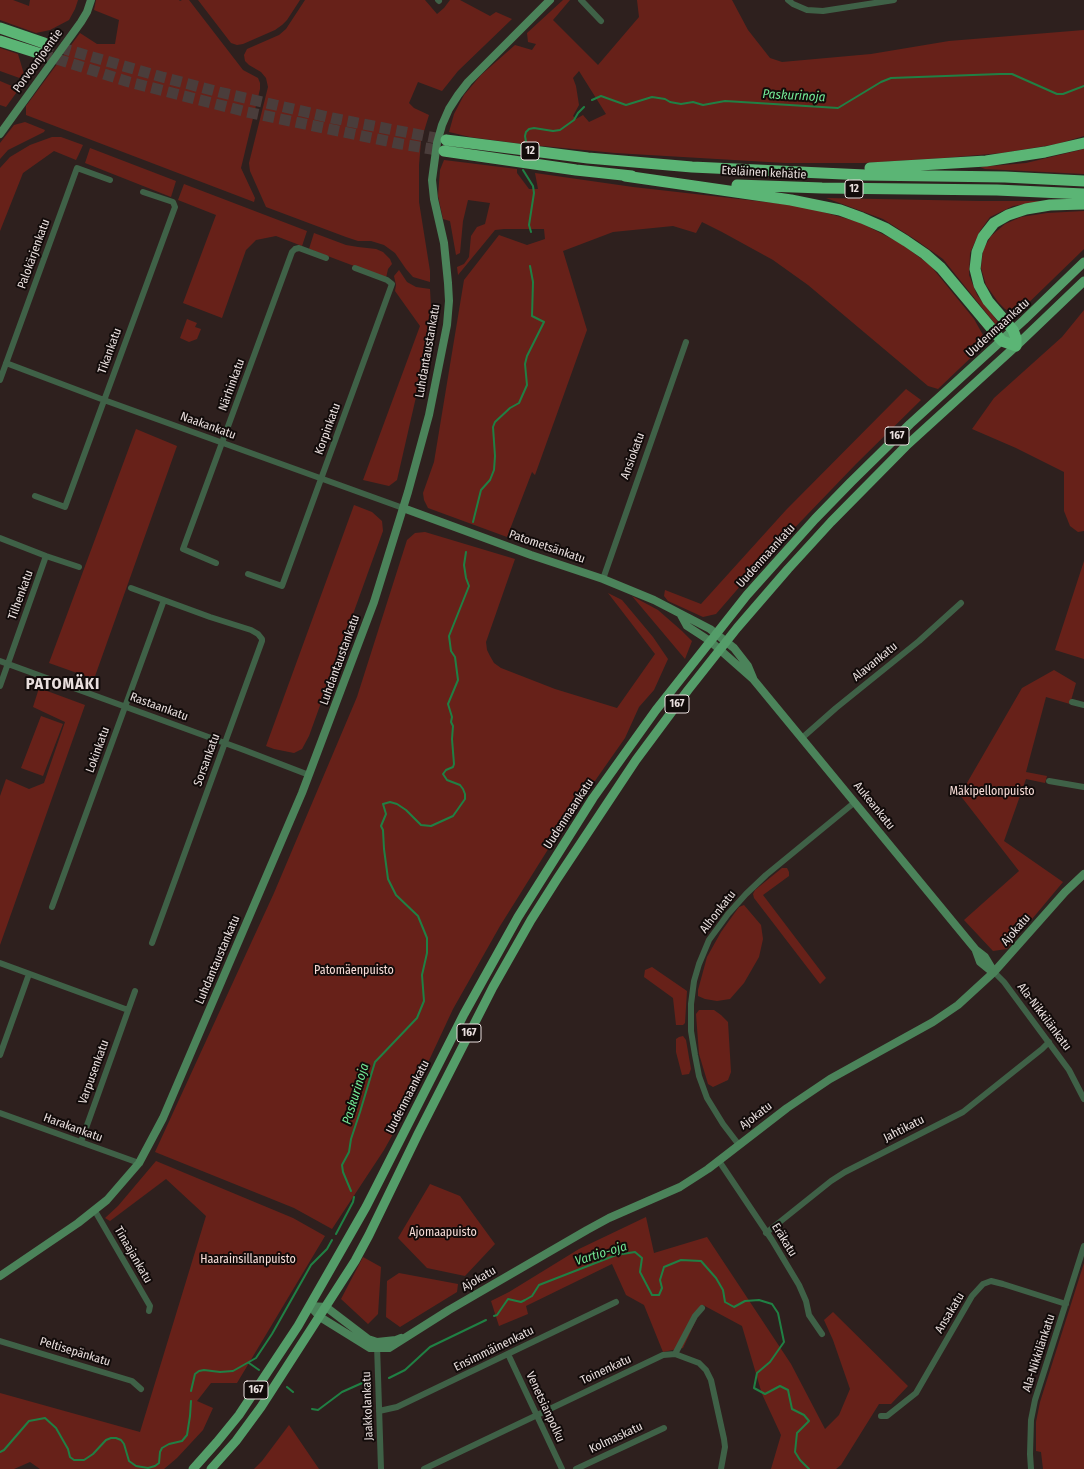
<!DOCTYPE html>
<meta charset="utf-8">
<style>
body{margin:0}
canvas{display:block;background:#2e201e}
</style>
<canvas width="1084" height="1469"></canvas>
<script>
const g = document.querySelector('canvas').getContext('2d');
g.lineJoin = 'round';
function paint(path, color) {
  g.fillStyle = color;
  g.fill(path, 'evenodd');
}
function poly(rows) {
  const path = new Path2D();
  for (const r of rows) {
    path.moveTo(r[0], r[1]);
    for (let i = 2; i < r.length; i += 2) path.lineTo(r[i], r[i + 1]);
  }
  return path;
}
function strokePath(path, color, width, dash) {
  g.strokeStyle = color;
  g.lineWidth = width;
  g.lineCap = dash ? 'butt' : 'round';
  g.setLineDash(dash || []);
  g.stroke(path);
}
function write(font, color, halo, rows, align = 'center') {
  g.font = font + ' "Fira Sans Condensed",sans-serif';
  g.lineWidth = 4;
  g.setLineDash([]);
  g.textBaseline = 'middle';
  g.strokeStyle = halo;
  g.fillStyle = color;
  for (const [text, x, y, turn = 0] of rows) {
    g.save();
    g.translate(x, y);
    g.rotate((+turn || 0) * Math.PI / 180);
    g.textAlign = isNaN(turn) ? turn : align;
    if (halo) g.strokeText(text, 0, 0);
    g.fillText(text, 0, 0);
    g.restore();
  }
}
const green = poly([
 [0,0,13,0,29,6,30,0,78,0,75,9,69,20,50,30,36,33,0,20],
 [96,0,179,0,180,1,182,0,189,0,243,70,258,78,260,83,260,89,241,168,255,198,254,202,26,115,26,106,80,33,97,44,115,44,119,20,94,10],
 [198,0,300,0,287,20,282,25,275,30,243,44,237,45,231,43],
 [305,0,425,0,437,14,444,8,450,0,460,0,490,16,496,12,512,19,458,71,442,91,418,82,409,103,414,108,429,115,421,141,419,165,419,202,430,271,430,282,413,277,406,269,395,253,384,245,371,241,358,241,346,237,266,207,250,171,249,163,268,87,266,78,261,72,249,65,245,61,244,55,247,49,279,35,286,29],
 [563,0,570,0,553,20,598,65,639,17,637,0,732,0,748,30,770,58,782,62,871,54,949,41,1084,30,1084,136,1057,144,1002,153,943,158,864,163,785,163,615,153,522,144,470,137,449,132,454,114,464,95,481,75,515,45,532,50,536,44,528,42,527,33],
 [579,71,606,114,589,122,583,115,576,119,573,116,579,105,576,86,573,78],
 [0,48,18,54,24,74,28,77,25,80,0,71],
 [0,81,19,89,6,107,0,105],
 [25,122,45,130,44,132,8,150,0,159,0,143,14,125],
 [52,137,61,137,83,145,78,156,76,160,54,151,23,173,0,231,0,168,10,157,30,145],
 [90,148,176,181,171,197,85,163],
 [1084,149,1084,174,985,169,980,167,1026,163],
 [444,160,517,169,517,173,529,189,538,189,535,173,633,187,801,206,859,222,900,243,930,265,974,319,983,335,982,347,938,389,928,386,808,285,773,260,722,232,702,222,696,233,673,226,613,232,563,251,587,330,535,475,532,472,507,537,428,508,424,500,423,493,434,462,464,280,499,235,527,245,545,239,544,229,504,229,495,230,458,275,457,267,464,264,469,257,471,236,477,227,485,224,490,203,468,200,463,221,460,253,456,255,450,221,443,219,438,196,440,170],
 [184,184,307,231,302,246,276,236,256,240,246,250,222,318,183,303,216,215,178,200],
 [826,198,980,201,1044,201,1013,206,990,217,980,231,970,253,969,275,977,295,1002,327,1000,330,943,259,916,240,883,219],
 [1084,211,1084,249,1018,313,1013,313,1005,309,998,302,986,285,981,268,983,250,991,236,1005,224,1021,217,1047,213],
 [314,233,346,245,358,247,376,249,383,252,390,259,392,264,388,269,386,278,309,249],
 [399,270,407,282,416,287,430,289,432,327,397,480,389,486,363,480,420,326,395,291,396,285,394,276],
 [1084,310,1084,531,1078,532,1070,526,1064,511,1064,472,1016,448,972,429,994,398,1062,337],
 [187,319,197,323,195,327,201,329,197,339,189,342,180,338],
 [906,389,921,400,856,464,755,569,716,614,703,617,668,601,664,596,665,590,701,604,786,510],
 [136,429,177,446,94,679,49,663],
 [354,505,372,512,382,521,383,531,309,736,302,749,294,753,274,749,266,746],
 [425,532,515,559,486,642,487,650,490,656,494,663,501,668,555,689,617,708,655,654,608,593,622,600,653,637,668,659,654,690,639,707,625,738,557,835,500,926,453,1009,403,1116,384,1150,332,1229,294,1208,155,1152,274,893,357,697,407,540,415,533],
 [1084,561,1084,659,1055,650],
 [632,596,658,610,682,631,692,641,685,659],
 [1054,670,1076,683,1070,704,1046,697,1026,772,1047,776,1045,783,1026,779,1004,841,1063,882,1007,949,993,951,964,920,1019,871,960,795,1022,688],
 [39,688,85,705,0,945,0,796,6,779,29,789,44,783,65,722,33,707],
 [41,716,63,724,43,776,21,768],
 [782,868,787,868,789,872,789,876,763,895,826,978,820,984,754,898,753,894,755,890],
 [744,905,761,925,763,939,759,957,744,983,730,999,717,1001,705,999,698,996,698,990,707,957,721,932,739,907],
 [652,967,687,991,685,1023,683,1025,676,1025,673,998,644,977,645,970],
 [699,1010,714,1010,721,1015,728,1022,731,1072,728,1080,713,1087,708,1084,699,1054,696,1014],
 [683,1036,686,1040,691,1069,689,1074,682,1075,676,1052,676,1039,679,1037],
 [156,1161,293,1218,325,1236,237,1383,211,1383,197,1401,213,1408,203,1430,177,1458,164,1469,40,1469,30,1462,14,1469,0,1469,0,1393,140,1432,206,1216,166,1179,110,1221,105,1218,118,1206],
 [430,1184,460,1196,495,1244,465,1276,427,1268,398,1238],
 [646,1217,654,1253,707,1237,791,1364,825,1429,839,1415,850,1389,833,1340,824,1320,833,1312,908,1386,891,1404,879,1404,841,1465,836,1469,771,1469,781,1435,762,1394,742,1326,703,1305,683,1348,663,1352,644,1305,626,1295,612,1264,526,1306,528,1314,499,1326,491,1301,509,1292,579,1249],
 [363,1257,381,1267,378,1314,368,1324,341,1299],
 [1084,1263,1084,1469,1043,1469,1041,1452,1036,1451,1036,1422,1040,1402],
 [399,1273,458,1284,457,1292,400,1327,386,1317,387,1281],
 [289,1425,319,1469,254,1469,262,1461]
]);
const stream = poly([
 [592,100,601,96,626,105,652,97,665,99,670,102,681,104,693,102,703,105,725,101,838,108,881,82,891,78,1000,74,1012,74,1057,94,1063,94,1084,86],
 [526,142,525,136,526,132,529,129,534,128,553,131,560,130,574,120,578,113,584,107],
 [523,170,533,186,534,193,529,225,531,232],
 [473,522,481,490,490,480,494,470,495,456,493,427,495,422,510,408,519,403,527,385,525,364,527,356,544,322,532,316,533,282,530,266],
 [351,1191,343,1172,342,1165,349,1152,351,1139,360,1112,375,1062,417,1018,424,1001,422,975,427,953,427,938,418,916,396,895,388,879,384,849,383,830,381,826,386,814,383,804,390,802,397,804,406,810,421,825,431,826,453,816,465,799,465,794,463,789,460,785,447,780,443,774,446,770,453,767,454,764,452,739,453,726,451,722,452,717,448,704,458,680,455,657,451,651,449,636,469,586,466,578,464,565,466,552],
 [336,1234,353,1202,354,1197],
 [494,1316,497,1315,508,1299,521,1302,525,1300,532,1296,539,1285,616,1255,635,1252,642,1258,640,1272,652,1295,659,1295,662,1288,660,1280,664,1267,681,1260,701,1261,716,1278,723,1290,725,1302,734,1307,745,1301,759,1300,772,1304,778,1313,784,1342,770,1362,757,1373,754,1388,765,1394,780,1386,788,1390,792,1409,804,1415,809,1421,797,1433,795,1452,800,1460,809,1469],
 [249,1363,259,1370],
 [389,1378,405,1370,430,1347,486,1320],
 [287,1387,293,1392],
 [191,1391,195,1374,199,1371,204,1370,220,1372,233,1371,256,1358,272,1334,311,1265,327,1249,332,1240],
 [312,1409,318,1410,342,1392,371,1379],
 [0,1452,4,1450,29,1421,45,1418,56,1428,68,1449,70,1457,74,1460,84,1460,93,1454,106,1440,111,1438,116,1438,121,1440,124,1444,129,1461,136,1466,148,1468,155,1466,159,1463,160,1452,162,1448,169,1444,182,1441,187,1435,190,1416,191,1401]
]);
const highwayTunnel = poly([
 [44,43,162,77,219,92,332,118,446,140],
 [41,54,129,82,247,112,401,144,444,151]
]);
const street = poly([
 [438,0,439,1],
 [581,0,601,21],
 [788,0,793,4,807,10,823,11,894,0],
 [6,363,104,400,403,508],
 [0,380,77,168,110,180],
 [35,496,65,507,175,207,173,202,143,192],
 [0,538,46,556,79,567],
 [216,563,183,549,292,252,295,249,299,248,326,258],
 [248,574,282,586,392,284,387,280,355,268],
 [603,579,686,342],
 [131,588,210,617,251,630,258,634,262,639,262,641,152,943],
 [0,661,244,750,309,775],
 [0,686,46,556],
 [1072,702,1084,705],
 [802,738,836,708,919,641,961,603],
 [1049,781,1084,787],
 [52,907,164,600],
 [0,963,128,1010],
 [994,972,1004,982,1069,1070,1084,1099],
 [0,1055,29,974],
 [0,1113,139,1163],
 [81,1142,135,991],
 [739,1145,723,1124,707,1098,699,1076,695,1055,691,1031,691,1004,694,981,699,964,709,940,728,914,746,894,766,875,855,802],
 [719,1161,772,1240,799,1285,806,1301,809,1315,822,1334],
 [95,1211,150,1306,149,1311],
 [766,1233,831,1181,845,1172,963,1112,1042,1049,1049,1042],
 [0,1341,132,1381,141,1389],
 [377,1345,381,1469],
 [508,1354,562,1469],
 [675,1354,695,1316,702,1308],
 [379,1411,397,1407,616,1302],
 [881,1416,887,1416,916,1393,972,1296,983,1284,991,1281,1003,1284,1066,1304],
 [424,1469,663,1355,675,1354,699,1363,706,1370,711,1380,724,1439,725,1447,721,1469],
 [576,1469,664,1428],
 [1031,1469,1030,1454,1031,1420,1035,1400,1084,1246]
]);
const secondary = poly([
 [0,134,81,22,87,12,91,0],
 [403,508,531,555,603,579,654,600,710,629,734,648,748,666,753,678],
 [681,615,687,626,710,641,753,679,976,950,985,957,994,972],
 [976,951,980,962,991,971],
 [0,1276,78,1223,107,1200,139,1163,163,1118,302,793,374,602,408,492,429,415,447,325,449,301,448,283,444,243,434,199,432,180,437,143,442,125,449,109,458,95,468,82,550,0],
 [310,1306,320,1317,370,1348,389,1348,449,1310,587,1230,609,1218,680,1187,708,1169,787,1108,830,1079,933,1022,958,1005,994,972,1065,892,1084,874],
 [310,1306,326,1307,368,1339,377,1342,396,1340,401,1338]
]);
const primary = poly([
 [193,1469,217,1442,239,1415,298,1326,366,1207,464,1014,518,917,593,798,656,710,747,595,815,519,851,482,910,424,1024,320,1084,262],
 [211,1469,236,1441,261,1407,355,1261,369,1235,418,1134,493,987,531,920,557,879,636,760,688,690,737,628,788,569,831,522,906,446,1016,346,1084,281]
]);
const highway = poly([
 [0,28,44,43],
 [0,41,41,54],
 [446,140,588,158,692,167,865,175,1005,177,1084,181],
 [444,151,576,170,632,176],
 [870,168,986,161,1045,152,1084,143],
 [625,176,791,200,840,210,862,218,885,228,906,241,925,254,941,268,1002,341,1016,346,1016,338,1013,330,988,301,979,285,975,269,977,252,983,237,994,223,1008,215,1026,209,1050,205,1084,204],
 [737,185,822,188,997,190,1084,194]
]);
const shields = [
 [530,151,18],
 [854,189,18],
 [897,436,24],
 [677,704,24],
 [469,1033,24],
 [256,1390,24]
];
const shieldNames = [
 ["12",530,151],
 ["12",854,189],
 ["167",897,436],
 ["167",677,704],
 ["167",469,1033],
 ["167",256,1390]
];
const streetNames = [
 ["Porvoonjoentie",38,61,-54],
 ["Eteläinen kehätie",764,173,3],
 ["Palokärjenkatu",34,254,-70],
 ["Uudenmaankatu",998,328,-42],
 ["Tikankatu",110,351,-70],
 ["Luhdantaustankatu",428,351,-80],
 ["Närhinkatu",232,385,-70],
 ["Naakankatu",208,426,20],
 ["Korpinkatu",328,429,-70],
 ["Ansiokatu",633,456,-70],
 ["Patometsänkatu",547,547,19],
 ["Uudenmaankatu",766,556,-48],
 ["Tilhenkatu",21,595,-70],
 ["Luhdantaustankatu",340,660,-70],
 ["Alavankatu",875,662,-39],
 ["Rastaankatu",159,707,20],
 ["Lokinkatu",98,750,-70],
 ["Sorsankatu",207,760,-70],
 ["Aukeankatu",874,806,51],
 ["Uudenmaankatu",569,814,-57],
 ["Alhonkatu",718,912,-52],
 ["Ajokatu",1016,930,-49],
 ["Luhdantaustankatu",218,960,-67],
 ["Ala-Nikkilänkatu",1044,1017,53],
 ["Varpusenkatu",94,1072,-70],
 ["Uudenmaankatu",408,1097,-63],
 ["Ajokatu",756,1116,-37],
 ["Harakankatu",73,1128,20],
 ["Jahtikatu",904,1129,-27],
 ["Eräkatu",784,1240,58],
 ["Tinaajankatu",133,1255,60],
 ["Ajokatu",479,1279,-30],
 ["Ansakatu",950,1313,-59],
 ["Ensimmäinenkatu",494,1349,-26],
 ["Peltisepänkatu",75,1352,17],
 ["Ala-Nikkilänkatu",1039,1353,-72],
 ["Toinenkatu",606,1370,-25],
 ["Jaakkolankatu",368,1406,-92],
 ["Venetsianpolku",545,1407,65],
 ["Kolmaskatu",616,1438,-25]
];
const parkNames = [
 ["Mäkipellonpuisto",992,792],
 ["Patomäenpuisto",354,971],
 ["Ajomaapuisto",443,1233],
 ["Haarainsillanpuisto",248,1260]
];
const waterNames = [
 ["Paskurinoja",794,96,3],
 ["Paskurinoja",356,1094,-73],
 ["Vartio-oja",601,1254,-17]
];
const districtNames = [
 ["PATOMÄKI",63,685]
];
paint(green, '#672119');
strokePath(stream, '#208044', 2);
strokePath(highwayTunnel, '#4a3d3b', 11, [11, 5.5]);
strokePath(street, '#3f6147', 6);
strokePath(secondary, '#4b835a', 8);
strokePath(primary, '#549d69', 9);
strokePath(highway, '#5bb575', 11);
for (const [x, y, w] of shields) {
  const box = new Path2D();
  box.roundRect(x - w / 2, y - 9, w, 18, 3);
  g.fillStyle = '#120b0a';
  g.fill(box);
  strokePath(box, '#e9dfde', 1);
}
write('bold 11px', '#e9dfde', null, shieldNames);
write('12px', '#e9dfde', '#120b0a', streetNames);
write('12px', '#f8ddd8', '#120b0a', parkNames);
write('italic 13px', '#73e895', '#120b0a', waterNames);
g.letterSpacing = '1px';
write('bold 16px', '#e9dfde', '#120b0a', districtNames);
g.letterSpacing = '0px';
</script>
